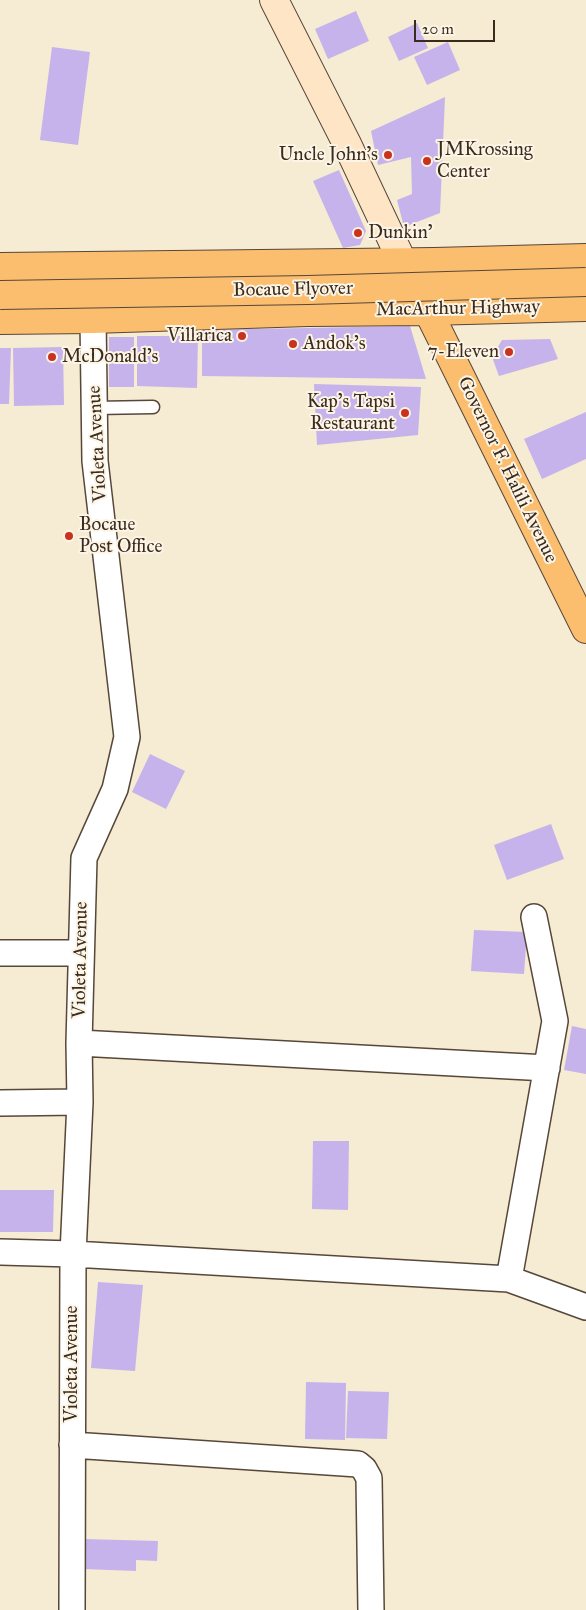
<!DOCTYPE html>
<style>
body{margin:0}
#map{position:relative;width:586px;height:1610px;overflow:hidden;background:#f6ebd3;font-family:"IM FELL Great Primer",serif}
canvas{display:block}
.scale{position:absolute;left:414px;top:20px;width:81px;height:22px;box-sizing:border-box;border:2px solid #3b2a1e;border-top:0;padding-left:6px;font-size:15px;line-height:18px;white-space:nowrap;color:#3b2a1e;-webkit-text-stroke:4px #fcf5e5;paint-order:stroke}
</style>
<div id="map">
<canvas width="586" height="1610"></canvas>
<div class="scale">20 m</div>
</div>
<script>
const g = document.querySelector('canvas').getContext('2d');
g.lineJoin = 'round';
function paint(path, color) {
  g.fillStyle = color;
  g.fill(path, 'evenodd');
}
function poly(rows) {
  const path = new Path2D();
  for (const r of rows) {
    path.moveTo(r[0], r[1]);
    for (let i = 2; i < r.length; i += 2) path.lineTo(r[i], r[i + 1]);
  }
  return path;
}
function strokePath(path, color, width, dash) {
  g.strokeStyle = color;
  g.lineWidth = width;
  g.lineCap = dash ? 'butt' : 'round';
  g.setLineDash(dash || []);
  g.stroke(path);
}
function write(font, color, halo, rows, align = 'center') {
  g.font = font + ' "IM FELL Great Primer",serif';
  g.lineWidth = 4;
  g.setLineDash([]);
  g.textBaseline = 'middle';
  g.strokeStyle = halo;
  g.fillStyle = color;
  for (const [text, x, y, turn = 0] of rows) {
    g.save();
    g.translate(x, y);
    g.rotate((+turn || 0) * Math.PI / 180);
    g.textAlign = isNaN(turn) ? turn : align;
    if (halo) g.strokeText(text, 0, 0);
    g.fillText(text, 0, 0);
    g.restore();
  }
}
const building = poly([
 [356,11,369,41,328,59,315,29],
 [417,23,428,48,399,61,388,37],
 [448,42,460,70,427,85,414,57],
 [52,47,90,52,78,145,40,140],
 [445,97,440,213,404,227,397,200,412,194,411,157,378,165,371,131],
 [339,170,366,231,360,245,343,248,313,181],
 [410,326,426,379,202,376,202,330],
 [137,336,198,336,197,388,137,386],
 [109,337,134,337,134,387,109,387],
 [550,339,558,359,499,376,492,357,502,340],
 [63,347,64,405,14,406,13,348],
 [0,348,11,348,9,404,0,404],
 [314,384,421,387,418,435,317,445],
 [586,412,586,459,542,479,524,439],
 [150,754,185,771,166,809,132,792],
 [551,824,564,859,507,880,494,845],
 [474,930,527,932,524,974,471,971],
 [572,1026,586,1029,586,1074,564,1070],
 [313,1141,349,1141,348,1210,312,1209],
 [0,1190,54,1190,53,1232,0,1232],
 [98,1282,143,1285,135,1371,91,1368],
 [306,1382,346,1383,345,1440,305,1439],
 [348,1391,389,1392,387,1439,346,1438],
 [84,1539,158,1541,157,1561,136,1560,136,1571,83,1569]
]);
const lane = poly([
 [94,408,153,407]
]);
const street = poly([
 [0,953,81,953],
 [79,1043,547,1068],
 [0,1103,80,1102],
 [0,1252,73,1254,509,1279,586,1307],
 [509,1279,555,1021,534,917],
 [72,1445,358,1464,364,1469,369,1478,371,1610],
 [72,1610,73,1254,80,1102,79,1043,84,858,115,789,127,737,95,461,93,319]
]);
const secondary = poly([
 [274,0,346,142,403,263]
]);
const primary = poly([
 [0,267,434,262,586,258],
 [428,311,586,629],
 [0,320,93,319,308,312,428,311,586,307]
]);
const highwayBridge = poly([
 [0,295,308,290,586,282]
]);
const markers = [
 [388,155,5,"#c8321e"],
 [427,161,5,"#c8321e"],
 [358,233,5,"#c8321e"],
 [242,336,5,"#c8321e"],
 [293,344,5,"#c8321e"],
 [509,352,5,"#c8321e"],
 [52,357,5,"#c8321e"],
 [405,413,5,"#c8321e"],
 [69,536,5,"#c8321e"]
];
const poiNames = [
 ["JMKrossing",437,150],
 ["Center",437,172],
 ["Uncle John's",378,155,"right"],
 ["Dunkin'",368,233],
 ["Villarica",232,336,"right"],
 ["Andok's",303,344],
 ["7-Eleven",499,352,"right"],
 ["McDonald's",62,357],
 ["Kap's Tapsi",395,402,"right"],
 ["Restaurant",395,424,"right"],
 ["Bocaue",79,525],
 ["Post Office",79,547]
];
const streetNames = [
 ["Bocaue Flyover",293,290,-1],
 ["MacArthur Highway",458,309,-1],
 ["Violeta Avenue",98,444,-93],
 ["Governor F. Halili Avenue",507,470,64],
 ["Violeta Avenue",81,960,-89],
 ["Violeta Avenue",72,1364,-90]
];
paint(building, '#c6b3eb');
strokePath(lane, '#574739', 15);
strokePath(street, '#574739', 28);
strokePath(secondary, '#574739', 30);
strokePath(primary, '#574739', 30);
strokePath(lane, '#fff', 12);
strokePath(street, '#fff', 25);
strokePath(secondary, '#fde5c5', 28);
strokePath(primary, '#fbbd6e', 28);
strokePath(highwayBridge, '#574739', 30, []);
strokePath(highwayBridge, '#fbbd6e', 28);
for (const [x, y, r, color] of markers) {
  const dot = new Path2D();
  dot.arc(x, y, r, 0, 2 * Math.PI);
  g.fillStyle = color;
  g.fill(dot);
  strokePath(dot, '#fcf5e5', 2);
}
write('19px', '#3b2a1e', '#fcf5e5', poiNames, 'left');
write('19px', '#3b2a1e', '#fcf5e5', streetNames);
</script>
